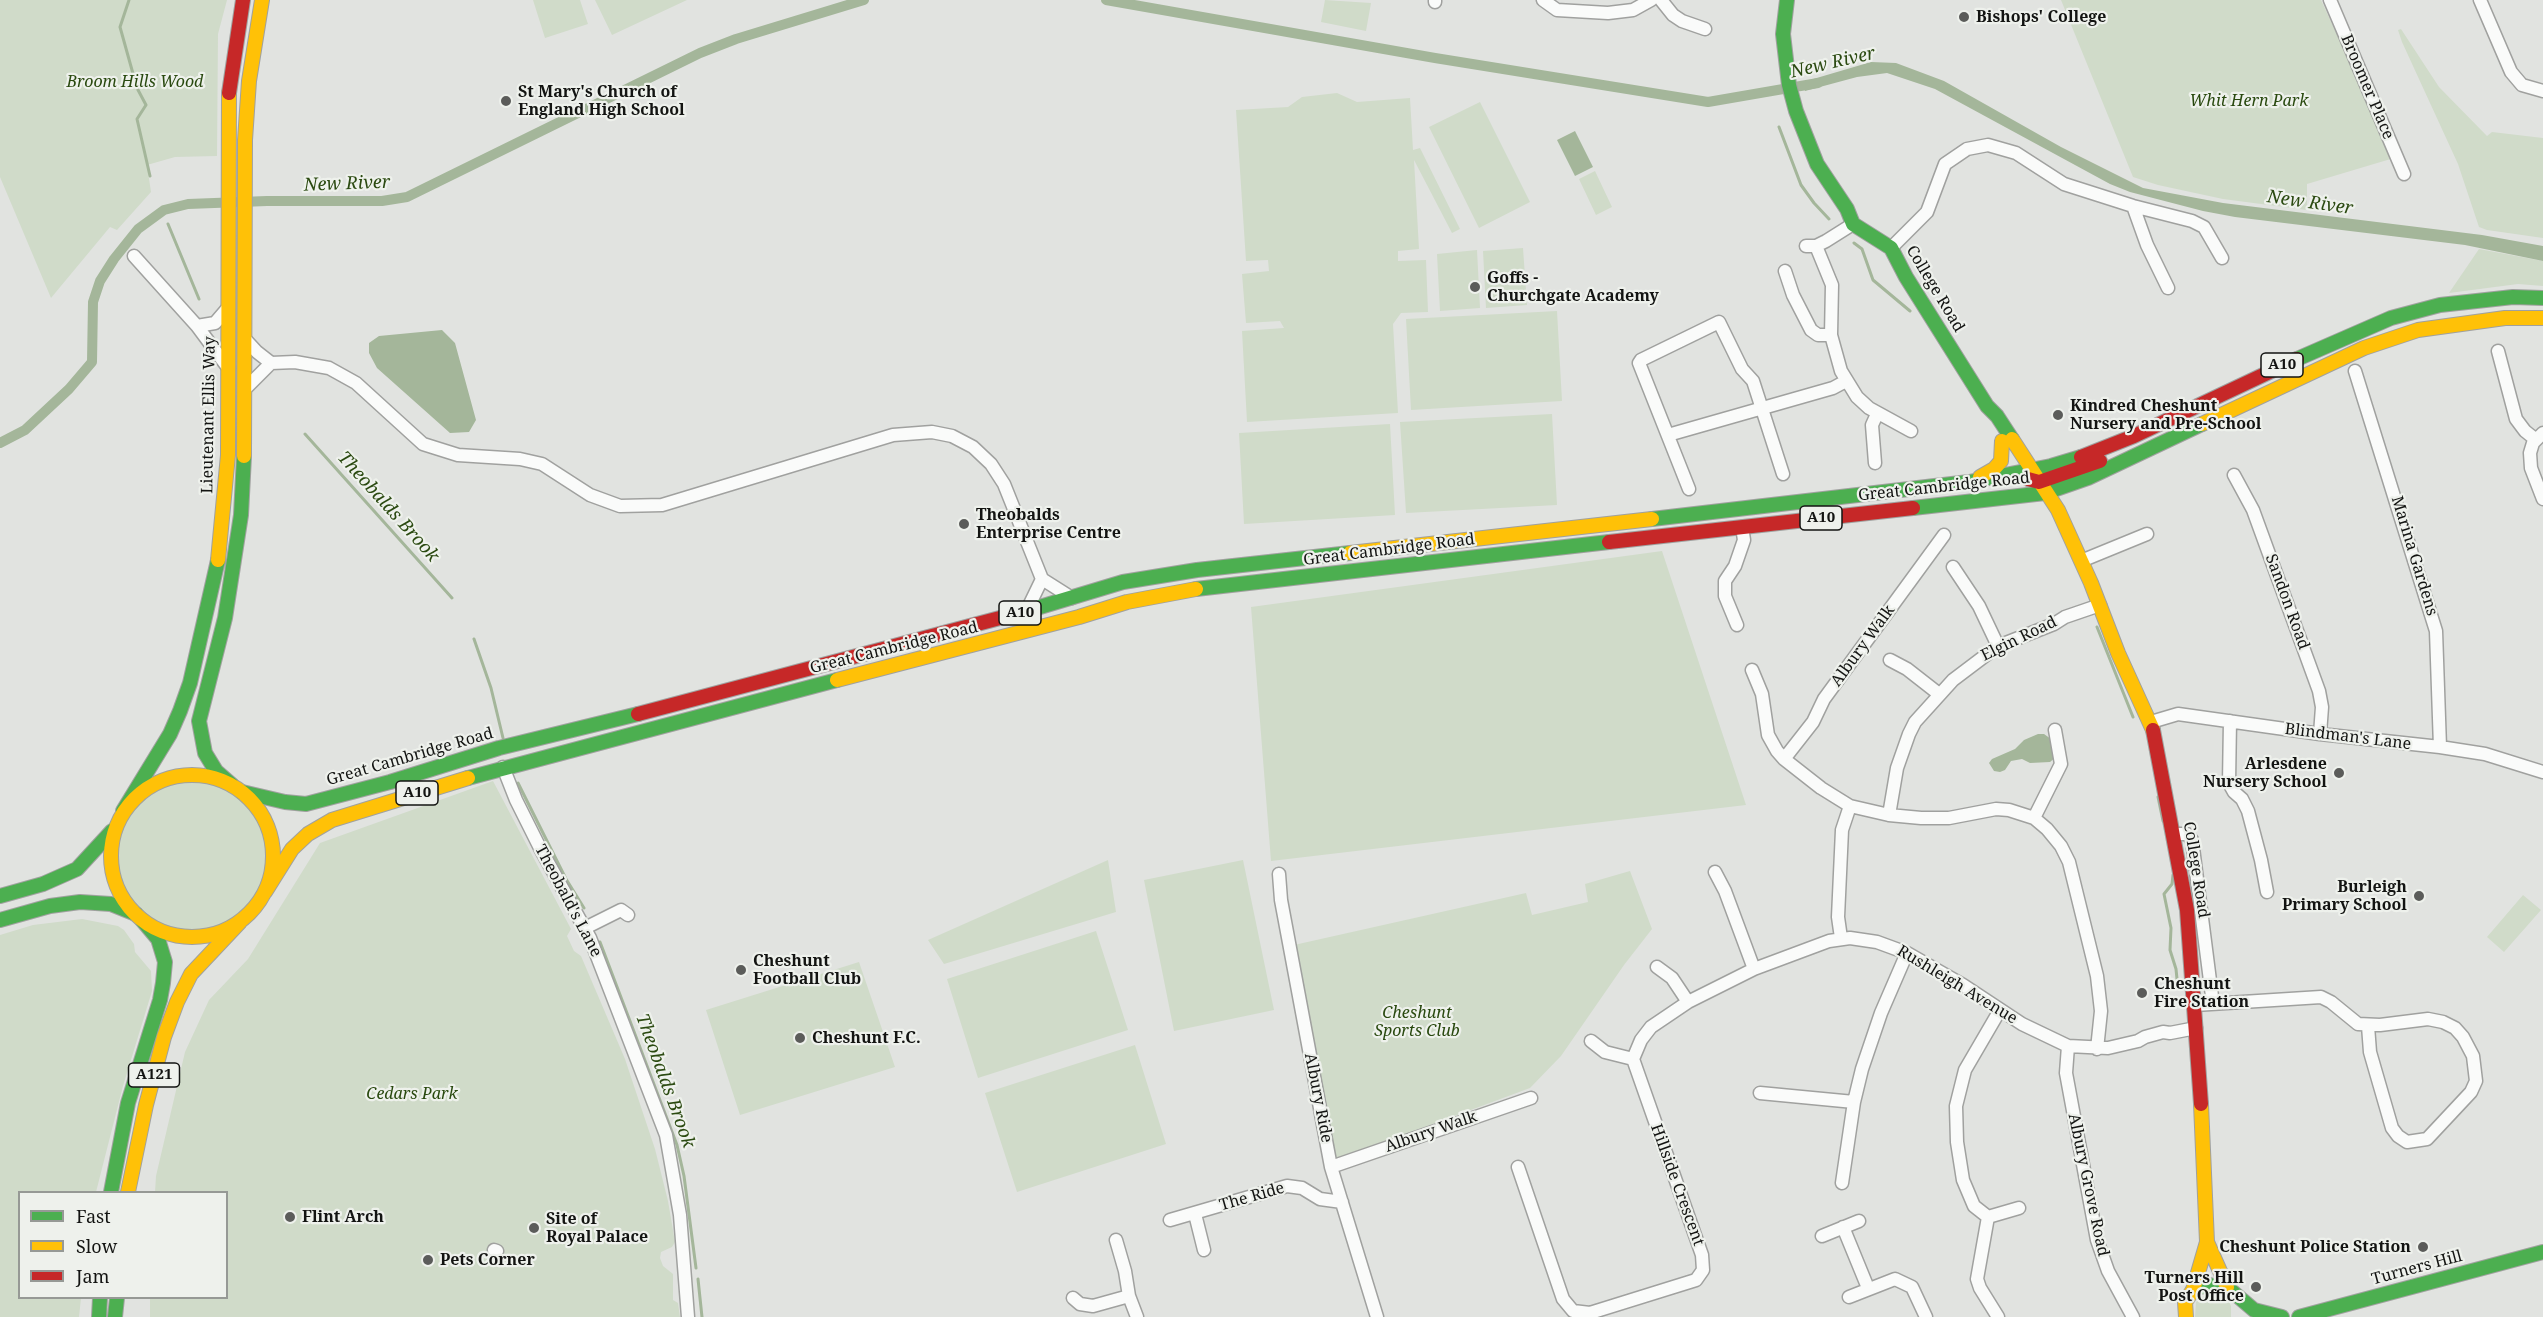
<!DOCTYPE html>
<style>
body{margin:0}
#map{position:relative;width:2543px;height:1317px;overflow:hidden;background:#e1e3e0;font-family:"Noto Serif",serif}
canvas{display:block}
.legend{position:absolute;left:18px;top:1191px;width:210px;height:108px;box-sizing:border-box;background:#eef1ec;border:2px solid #969995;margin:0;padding:8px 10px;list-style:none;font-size:18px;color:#131412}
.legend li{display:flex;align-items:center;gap:12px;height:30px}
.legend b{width:30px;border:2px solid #969995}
</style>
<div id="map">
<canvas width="2543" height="1317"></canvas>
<ul class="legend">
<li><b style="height:8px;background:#4caf50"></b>Fast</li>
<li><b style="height:8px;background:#ffc107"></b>Slow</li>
<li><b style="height:8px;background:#c62828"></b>Jam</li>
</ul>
</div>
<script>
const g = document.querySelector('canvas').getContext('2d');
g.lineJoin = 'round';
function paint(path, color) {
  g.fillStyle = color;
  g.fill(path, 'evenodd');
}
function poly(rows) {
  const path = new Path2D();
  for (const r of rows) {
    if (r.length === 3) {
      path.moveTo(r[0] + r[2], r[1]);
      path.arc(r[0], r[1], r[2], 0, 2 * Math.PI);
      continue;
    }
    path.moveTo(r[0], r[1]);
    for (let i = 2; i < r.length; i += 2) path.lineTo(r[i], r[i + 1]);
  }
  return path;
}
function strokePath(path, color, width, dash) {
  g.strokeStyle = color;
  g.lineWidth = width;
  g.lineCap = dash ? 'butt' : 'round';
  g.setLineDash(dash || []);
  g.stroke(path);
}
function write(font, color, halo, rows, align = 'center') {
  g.font = font + ' "Noto Serif",serif';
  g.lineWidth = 4.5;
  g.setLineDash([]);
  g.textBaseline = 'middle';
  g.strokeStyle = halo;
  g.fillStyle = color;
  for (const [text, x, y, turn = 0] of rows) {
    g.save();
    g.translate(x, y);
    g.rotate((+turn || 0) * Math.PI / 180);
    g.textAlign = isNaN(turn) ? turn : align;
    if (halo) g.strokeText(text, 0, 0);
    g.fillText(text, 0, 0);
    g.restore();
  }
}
const green = poly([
 [0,0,227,0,218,34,217,156,175,157,147,165,151,192,117,230,110,227,51,298,0,177],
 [533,0,580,0,588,24,545,38],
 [595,0,687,0,612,35],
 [1325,0,1371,3,1366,31,1321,22],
 [2061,0,2321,0,2394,158,2307,184,2307,210,2223,199,2158,185,2133,177],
 [2401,29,2439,87,2487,136,2492,132,2543,138,2543,238,2487,230,2479,227,2458,164,2402,42,2398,30],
 [1337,93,1357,102,1410,98,1413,150,1420,148,1460,229,1452,233,1414,160,1419,249,1398,251,1398,261,1426,260,1428,312,1401,313,1393,324,1398,413,1247,422,1242,331,1284,328,1280,321,1246,323,1242,274,1269,271,1268,260,1246,261,1236,110,1288,107,1302,97],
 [1480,102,1530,202,1479,228,1429,127],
 [1595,171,1612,207,1596,215,1579,179],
 [1523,248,1527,305,1486,308,1483,251],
 [2479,249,2543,261,2543,286,2518,284,2449,293],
 [1477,250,1480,308,1440,311,1437,254],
 [1557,311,1562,401,1411,410,1406,319],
 [1552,414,1557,505,1406,513,1400,422],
 [1390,424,1395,515,1244,524,1239,433],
 [1662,551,1746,805,1271,861,1251,607],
 [493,781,571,929,567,936,574,951,581,956,625,1059,655,1149,668,1201,675,1242,672,1247,661,1252,660,1258,663,1266,673,1274,673,1300,678,1303,680,1317,150,1317,150,1298,226,1298,226,1192,155,1192,156,1176,185,1052,209,1000,248,959,320,843],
 [191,856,75],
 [1108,860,1116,912,944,964,928,940],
 [1243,860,1274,1010,1174,1031,1144,880],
 [1630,871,1652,929,1624,965,1561,1056,1530,1088,1336,1160,1294,945,1526,893,1532,915,1588,902,1585,884],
 [2523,895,2541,910,2504,952,2487,937],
 [82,919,118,926,124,930,134,944,135,952,151,971,152,991,123,1086,96,1192,20,1192,20,1298,81,1298,79,1317,0,1317,0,935,33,925],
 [1096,931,1128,1030,978,1078,947,979],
 [859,962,895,1067,740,1115,706,1010],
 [1135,1045,1166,1144,1017,1192,985,1093],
 [2212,1293,2218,1293,2228,1300,2231,1306,2231,1317,2195,1317,2196,1302,2206,1294]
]);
const water = poly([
 [1871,62,1896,63,1944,81,2061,147,2143,188,2223,203,2482,235,2543,246,2543,261,2465,245,2235,217,2203,211,2130,192,2110,184,1935,89,1887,73,1857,77,1805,91,1803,82],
 [1575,131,1593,167,1575,176,1557,140],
 [442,330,455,343,476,420,469,432,450,433,377,368,369,353,369,343,379,336],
 [2038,734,2044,734,2051,739,2056,757,2050,762,2030,763,2022,759,2011,761,2005,770,2000,772,1994,771,1989,763,1992,759,2015,749,2024,740]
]);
const stream = poly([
 [129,0,120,27,137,88,146,105,137,119,150,176],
 [1779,127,1801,185,1814,203,1829,219],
 [168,224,199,299],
 [1854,243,1862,249,1873,280,1910,311],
 [305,434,452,598],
 [2097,627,2133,717],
 [474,639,491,688,503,738],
 [518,783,566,879,584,908],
 [2158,797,2163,821],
 [2173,875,2172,884,2164,894,2171,928,2170,950,2176,969,2177,979],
 [600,942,677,1145,684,1176,696,1268],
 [698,1279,702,1317]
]);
const canal = poly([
 [1106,0,1435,58,1708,102,1818,83],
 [0,443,25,430,69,389,92,362,93,302,100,281,114,259,138,229,164,210,188,204,267,201,382,201,407,197,700,53,736,39,864,0]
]);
const street = poly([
 [1435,0,1435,2],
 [1543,0,1557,10,1608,13,1633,10,1651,0],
 [1661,0,1673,15,1682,21,1705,29],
 [2330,0,2404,174],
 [2480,0,2511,72,2522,85,2543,91],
 [2133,206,2147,245,2168,288],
 [1806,246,1816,246,1826,241,1853,224],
 [1816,246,1832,285,1831,335,1841,371,1857,397,1869,408,1911,431],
 [1891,248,1927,212,1945,164,1967,149,1988,145,2016,153,2064,184,2133,206,2192,221,2204,227,2222,258],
 [134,256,197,326,229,369],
 [1785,271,1793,295,1811,330,1818,335,1831,335],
 [197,326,215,323,227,309],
 [245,339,257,352,271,363,295,362,329,368,356,383,423,444,458,455,520,459,542,464,590,495,620,506,662,505,893,435,932,432,952,436,973,447,991,464,1004,484,1042,579,1072,598],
 [2498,351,2516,419,2525,431,2535,439],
 [2355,371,2436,631,2440,747],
 [246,388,271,363],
 [2543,433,2533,443,2530,453,2531,468,2543,499],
 [1668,435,1833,388,1846,381],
 [1875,463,1872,425,1877,414],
 [2234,475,2253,510,2319,691,2322,707,2320,734],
 [1689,489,1639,363,1641,360,1719,322,1742,369,1753,381,1783,474],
 [2081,561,2147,534],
 [1953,567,1979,606,1998,646],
 [1027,610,1042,579],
 [1737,625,1725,596,1725,581,1735,566,1744,540,1742,527],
 [1890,660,1907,669,1939,694],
 [1752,670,1762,694,1768,735,1777,751,1784,759,1821,788,1850,806,1889,815,1921,818,1949,818,1996,809,2009,810,2034,818,2047,829,2061,846,2069,862,2097,976,2101,1011,2097,1049],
 [2230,721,2229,783,2234,792,2242,799,2248,811,2261,860,2267,892],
 [2151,722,2178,714,2320,734,2440,747,2485,754,2543,772],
 [1784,759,1813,722,1824,699,1944,535],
 [503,767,516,800,540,848,590,938,666,1135,680,1215,688,1317],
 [1889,815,1897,768,1909,734,1915,722,1953,680,1998,646,2054,624,2065,617,2100,605],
 [2034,818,2061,764,2055,730],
 [2174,834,2187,834,2192,840,2213,1004],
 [1715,872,1725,891,1754,969],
 [1279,874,1281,900,1331,1167,1377,1317],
 [585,928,621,910,628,915],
 [1841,938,1838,917,1842,830,1850,806],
 [1657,967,1672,978,1688,1002],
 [2195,1005,2321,997,2331,1002,2358,1024,2380,1025,2428,1019,2443,1022,2455,1028,2463,1037,2473,1056,2476,1081,2471,1092,2427,1139,2407,1142,2398,1136,2392,1128,2370,1052,2368,1026],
 [1591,1041,1605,1052,1633,1059,1641,1040,1651,1027,1688,1002,1754,969,1829,941,1850,938,1877,942,1907,953,1963,985,2022,1024,2068,1046,2108,1048,2138,1041,2145,1037,2163,1032,2170,1033,2196,1028],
 [2068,1046,2066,1073,2097,1240,2108,1271,2133,1317],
 [1760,1093,1854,1102],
 [1331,1167,1531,1098],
 [1518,1167,1563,1299,1573,1311,1590,1313,1696,1280,1703,1270,1702,1255,1633,1059],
 [1842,1183,1854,1102,1862,1069,1881,1013,1907,953],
 [1195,1214,1204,1250],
 [1988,1217,2019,1208],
 [1170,1220,1287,1186,1302,1188,1320,1199,1342,1202],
 [1843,1227,1868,1288],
 [1822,1236,1859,1221],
 [1116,1240,1125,1271,1129,1296,1137,1317],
 [494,1250,497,1251],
 [1849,1297,1895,1279,1912,1287,1926,1317],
 [1073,1298,1080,1304,1093,1306,1129,1296],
 [1998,1317,1980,1288,1977,1279,1988,1217,1974,1206,1963,1180,1957,1142,1956,1106,1965,1070,2000,1010]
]);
const fast = poly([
 [1787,0,1783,34,1789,85,1796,111,1817,164,1847,209,1853,224,1891,248,1906,277,1987,406,1997,416,2012,439],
 [2297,359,2391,318,2440,305,2513,297,2543,298],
 [1913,508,2045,493,2088,478,2202,424],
 [1652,519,1969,482,2051,466,2081,457],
 [1196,589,1609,542],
 [1030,610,1123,582,1197,570,1350,553],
 [468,778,837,680],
 [232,785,216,771,205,753,199,721,225,618,241,515,244,456],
 [242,792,285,802,306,804,390,782,499,748,638,714],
 [123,811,170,734,180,711,190,683,218,560],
 [0,896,43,884,77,869,112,831],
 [0,920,50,906,80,902,111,904,136,914],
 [111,1192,128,1103,160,1000,163,983,165,962,158,939,142,920],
 [2193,1290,2207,1285,2227,1287,2254,1310,2282,1317],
 [99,1317,100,1298],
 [115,1317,117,1298],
 [2299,1317,2543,1252]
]);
const slow = poly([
 [2202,424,2364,348,2418,330,2505,318,2543,318],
 [2012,439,2058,510,2091,583,2118,653,2153,730],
 [244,456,245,140,249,81,262,0],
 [1980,477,1994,469,2001,461,2002,441],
 [1350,553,1652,519],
 [218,560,228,455,229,93],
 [837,680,1079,617,1127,602,1196,589],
 [192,856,81],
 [265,892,292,849,308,834,332,820,468,778],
 [128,1192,146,1105,164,1037,177,1002,191,974,240,922],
 [2207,1242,2227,1287],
 [2186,1317,2185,1302,2193,1290,2207,1242,2201,1104]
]);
const jam = poly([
 [229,93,243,0],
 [2081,457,2134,436,2297,359],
 [2028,479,2039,482,2100,461],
 [1609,542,1913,508],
 [638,714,1030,610],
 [2153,730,2187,910,2201,1104]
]);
const markers = [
 [1964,17,6,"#5b5c5a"],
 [506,101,6,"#5b5c5a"],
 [1475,287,6,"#5b5c5a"],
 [2058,415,6,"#5b5c5a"],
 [964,524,6,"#5b5c5a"],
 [2339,773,6,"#5b5c5a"],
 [2419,896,6,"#5b5c5a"],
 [741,970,6,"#5b5c5a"],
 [2142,993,6,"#5b5c5a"],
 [800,1038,6,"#5b5c5a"],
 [290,1217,6,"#5b5c5a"],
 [534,1228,6,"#5b5c5a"],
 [2423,1247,6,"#5b5c5a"],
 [428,1260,6,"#5b5c5a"],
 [2256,1287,6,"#5b5c5a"]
];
const shields = [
 [2282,365,42],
 [1821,518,42],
 [1020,613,42],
 [417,793,42],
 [154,1075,51]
];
const shieldNames = [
 ["A10",2282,365],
 ["A10",1821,518],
 ["A10",1020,613],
 ["A10",417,793],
 ["A121",154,1075]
];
const poiNames = [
 ["Bishops' College",1976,17],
 ["St Mary's Church of",518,92],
 ["England High School",518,110],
 ["Goffs -",1487,278],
 ["Churchgate Academy",1487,296],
 ["Kindred Cheshunt",2070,406],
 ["Nursery and Pre-School",2070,424],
 ["Theobalds",976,515],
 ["Enterprise Centre",976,533],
 ["Arlesdene",2327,764,"right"],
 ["Nursery School",2327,782,"right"],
 ["Burleigh",2407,887,"right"],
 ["Primary School",2407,905,"right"],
 ["Cheshunt",753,961],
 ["Football Club",753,979],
 ["Cheshunt",2154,984],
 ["Fire Station",2154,1002],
 ["Cheshunt F.C.",812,1038],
 ["Flint Arch",302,1217],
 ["Site of",546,1219],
 ["Royal Palace",546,1237],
 ["Cheshunt Police Station",2411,1247,"right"],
 ["Pets Corner",440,1260],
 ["Turners Hill",2244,1278,"right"],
 ["Post Office",2244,1296,"right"]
];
const parkNames = [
 ["Broom Hills Wood",135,82],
 ["Whit Hern Park",2249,101],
 ["Cheshunt",1417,1013],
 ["Sports Club",1417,1031],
 ["Cedars Park",412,1094]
];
const streetNames = [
 ["Broomer Place",2367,87,67],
 ["College Road",1935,289,59],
 ["Lieutenant Ellis Way",209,415,-89],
 ["Great Cambridge Road",1944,487,-6],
 ["Great Cambridge Road",1389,550,-7],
 ["Marina Gardens",2414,556,73],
 ["Sandon Road",2287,602,70],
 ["Elgin Road",2019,639,-26],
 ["Albury Walk",1863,646,-54],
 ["Great Cambridge Road",894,648,-14],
 ["Blindman's Lane",2348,737,7],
 ["Great Cambridge Road",410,757,-16],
 ["College Road",2196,870,81],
 ["Theobald's Lane",568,901,62],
 ["Rushleigh Avenue",1957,985,31],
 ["Albury Ride",1318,1098,79],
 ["Albury Walk",1431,1132,-19],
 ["Hillside Crescent",1677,1185,70],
 ["Albury Grove Road",2088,1185,78],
 ["The Ride",1252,1197,-16],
 ["Turners Hill",2417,1268,-15]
];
const waterNames = [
 ["New River",1833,63,-13],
 ["New River",347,184,-2],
 ["New River",2310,203,8],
 ["Theobalds Brook",388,507,48],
 ["Theobalds Brook",665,1081,70]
];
paint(green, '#d0dbc9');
paint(water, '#a4b69a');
strokePath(stream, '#a4b69a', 3);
strokePath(canal, '#a4b69a', 10);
strokePath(street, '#a0a19f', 15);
strokePath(fast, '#a0a19f', 16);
strokePath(slow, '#a0a19f', 16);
strokePath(jam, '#a0a19f', 16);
strokePath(street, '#fafbfa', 12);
strokePath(fast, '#4caf50', 14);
strokePath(slow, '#ffc107', 14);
strokePath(jam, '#c62828', 14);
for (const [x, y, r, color] of markers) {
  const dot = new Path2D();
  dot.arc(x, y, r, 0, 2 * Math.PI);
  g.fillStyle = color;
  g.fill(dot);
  strokePath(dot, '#eef1ec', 2);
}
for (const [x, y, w] of shields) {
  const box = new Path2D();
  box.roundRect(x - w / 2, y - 12, w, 24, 4.5);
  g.fillStyle = '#eef1ec';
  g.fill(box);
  strokePath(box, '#131412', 1.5);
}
write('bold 15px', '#131412', null, shieldNames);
write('bold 16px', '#131412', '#eef1ec', poiNames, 'left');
write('italic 16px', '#29490f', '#eef1ec', parkNames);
write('16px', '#131412', '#eef1ec', streetNames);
write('italic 18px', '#2b4a11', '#eef1ec', waterNames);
</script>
